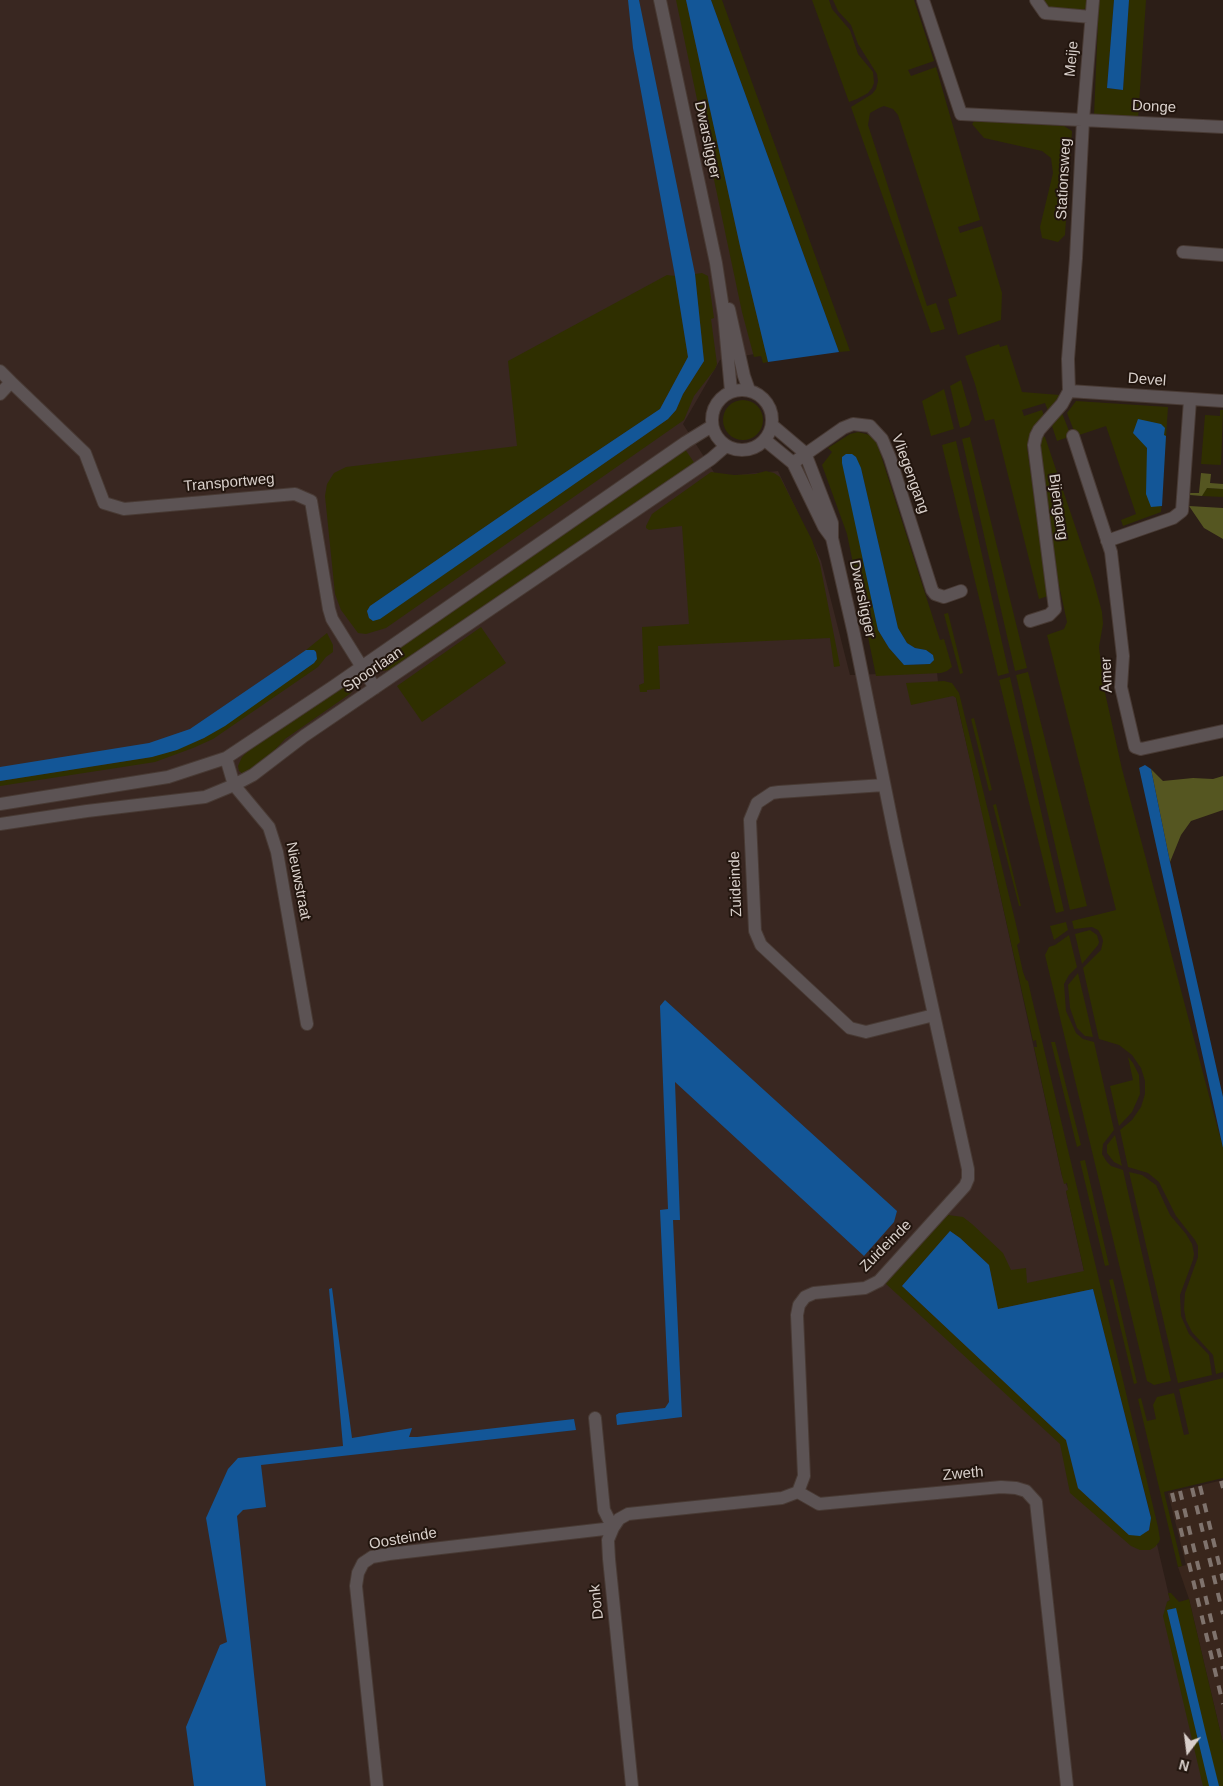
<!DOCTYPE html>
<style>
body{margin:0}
#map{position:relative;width:1223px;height:1786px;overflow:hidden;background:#2c1e17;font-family:Helvetica,sans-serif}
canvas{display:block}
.north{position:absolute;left:1163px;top:1726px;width:50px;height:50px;-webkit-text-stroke:4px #22150e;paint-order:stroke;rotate:195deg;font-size:14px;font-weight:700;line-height:20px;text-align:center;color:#d9d0cb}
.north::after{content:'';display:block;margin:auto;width:18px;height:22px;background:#d9d0cb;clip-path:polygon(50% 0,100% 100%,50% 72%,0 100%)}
</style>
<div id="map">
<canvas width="1223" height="1786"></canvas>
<div class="north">N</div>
</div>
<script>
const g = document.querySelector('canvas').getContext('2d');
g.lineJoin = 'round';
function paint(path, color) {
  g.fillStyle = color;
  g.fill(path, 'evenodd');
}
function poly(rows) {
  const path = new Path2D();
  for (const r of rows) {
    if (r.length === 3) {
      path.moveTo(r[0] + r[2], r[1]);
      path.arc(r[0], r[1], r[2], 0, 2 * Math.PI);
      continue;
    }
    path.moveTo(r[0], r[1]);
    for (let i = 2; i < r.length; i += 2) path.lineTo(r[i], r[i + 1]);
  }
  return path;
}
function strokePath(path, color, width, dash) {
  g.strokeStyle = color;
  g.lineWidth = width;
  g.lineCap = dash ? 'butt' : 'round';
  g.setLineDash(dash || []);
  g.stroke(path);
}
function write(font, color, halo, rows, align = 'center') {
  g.font = font + ' Helvetica,sans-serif';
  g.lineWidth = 4;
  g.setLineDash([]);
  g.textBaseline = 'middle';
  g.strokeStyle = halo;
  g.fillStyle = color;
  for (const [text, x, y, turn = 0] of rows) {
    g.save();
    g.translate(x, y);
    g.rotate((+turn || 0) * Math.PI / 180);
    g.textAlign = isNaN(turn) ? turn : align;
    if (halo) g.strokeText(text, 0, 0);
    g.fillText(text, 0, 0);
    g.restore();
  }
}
const built = poly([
 [1223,1480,1223,1743,1189,1599,1178,1567,1186,1565,1168,1493]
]);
const industrial = poly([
 [0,0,701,0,772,351,720,360,683,424,717,477,778,471,821,561,850,675,937,672,938,682,957,697,956,699,992,853,991,853,1062,1176,1069,1190,1066,1191,1088,1289,1155,1536,1170,1600,1167,1602,1205,1786,0,1786]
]);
const green = poly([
 [676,0,686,0,740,246,768,362,763,363,761,356,754,357,742,312],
 [711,0,722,0,850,351,839,352],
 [812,0,829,0,832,9,850,30,858,54,873,72,874,83,872,88,868,93,857,99,849,102],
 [833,0,914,0,934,61,908,70,911,76,936,67,980,220,958,227,960,233,982,226,1002,293,1001,320,958,335,948,299,957,296,898,115,893,109,884,106,879,108,870,113,868,125,927,306,936,303,945,329,931,333,851,107,872,94,876,89,878,81,877,74,858,44,851,25,838,11],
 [1043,0,1087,0,1086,8,1079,12,1046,7],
 [1099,0,1114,0,1107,88,1123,90,1129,0,1146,0,1138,119,1094,115],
 [975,120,1064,126,1072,131,1065,235,1058,242,1042,238,1040,227,1053,173,1051,158,1042,151,984,138,972,124],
 [702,273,708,276,714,318,711,319,717,364,715,369,694,396,684,420,386,628,366,634,358,633,341,610,335,594,325,496,327,484,334,473,346,467,517,446,508,361,667,275,675,276,688,357,660,409,524,500,370,606,367,611,369,618,377,620,668,419,676,410,683,394,704,361,695,274],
 [999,344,1000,347,1007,345,1022,392,1060,395,1048,411,1045,403,1022,410,1024,416,1042,410,1044,416,1030,434,1027,447,1048,596,1039,599,994,419,985,421,975,384,965,356],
 [961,380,972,419,969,425,960,428,950,386],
 [944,389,954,429,931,436,922,401],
 [743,420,20],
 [1076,401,1168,407,1161,512,1123,526,1121,520,1136,514,1106,426,1076,436,1067,413],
 [1220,410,1223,410,1221,465,1201,464,1205,415,1220,416],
 [1062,413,1071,436,1057,441,1052,426],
 [858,432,870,435,877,443,940,640,944,639,952,667,947,671,941,673,876,676,847,534,822,465,832,452,828,448,850,434],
 [861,468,898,628,907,643,915,648,926,650,933,655,933,661,930,664,904,665,889,648,878,630],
 [1043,436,1045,437,1093,579,1102,612,1103,624,1099,647,1104,688,1122,769,1223,1148,1223,1372,1216,1374,1213,1355,1192,1332,1186,1320,1184,1309,1185,1293,1198,1257,1198,1246,1195,1240,1176,1216,1159,1182,1148,1173,1128,1167,1120,1130,1132,1120,1141,1107,1145,1094,1145,1081,1141,1068,1132,1055,1119,1045,1099,1039,1083,968,1101,950,1103,941,1102,937,1098,930,1092,927,1074,929,1072,921,1116,910,1047,635,1064,629,1067,622,1057,576,1039,445],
 [970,437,1027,668,1015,671,962,439],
 [956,441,1009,673,998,676,942,445],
 [685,449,695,464,390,670,381,671,377,669,378,661],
 [766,471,774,473,780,477,812,540,820,564,840,666,834,667,830,638,658,646,660,689,647,690,647,692,640,692,639,685,644,683,642,627,689,624,682,526,649,530,646,528,646,526,652,514,711,472,734,475,755,474],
 [1206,488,1223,489,1223,497,1202,496],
 [948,613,963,673,960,674,944,614],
 [481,627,506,663,422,722,397,686],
 [327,633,333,645,333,652,326,657,318,667,213,739,193,748,155,762,0,786,0,781,152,757,204,738,314,663,317,654,316,652,314,650,306,650],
 [1028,672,1087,906,1070,910,1016,675],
 [1010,677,1064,911,1056,913,999,680],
 [355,679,356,684,351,693,344,698,285,739,262,764,243,774,239,771,238,766,242,757,249,750],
 [944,681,952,683,959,693,1015,920,1020,942,1017,945,1023,972,1026,980,1028,981,1032,999,1158,1527,1160,1539,1159,1542,1155,1547,1150,1550,1140,1550,1131,1546,1070,1493,1060,1444,885,1283,948,1215,963,1217,972,1224,1003,1253,1011,1270,1026,1268,1027,1283,1084,1271,1066,1191,1068,1190,1067,1183,1064,1184,1062,1176,1034,1047,1037,1047,1036,1040,1033,1041,956,698,953,696,911,705,906,683],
 [950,1231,960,1238,989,1265,998,1309,1093,1289,1151,1517,1149,1531,1129,1535,1078,1488,1066,1440,902,1286],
 [974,718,992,790,989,791,971,719],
 [996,804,1021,906,1019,906,993,805],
 [1066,922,1068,930,1054,940,1050,926],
 [1090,930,1097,935,1099,942,1098,945,1082,964,1075,934],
 [1069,935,1077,967,1069,975,1064,984,1066,1011,1076,1033,1083,1039,1094,1042,1114,1130,1103,1144,1102,1154,1107,1162,1111,1166,1123,1170,1171,1381,1154,1385,1147,1381,1045,955,1049,947,1055,945],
 [1078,973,1093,1037,1085,1036,1077,1028,1070,1008,1068,985],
 [1051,1042,1055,1042,1081,1145,1077,1147],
 [1128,1057,1133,1063,1139,1075,1140,1094,1132,1112,1119,1126,1110,1086,1133,1080],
 [1115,1135,1122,1166,1114,1162,1107,1153,1107,1145],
 [1085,1160,1109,1265,1105,1266,1080,1161],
 [1129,1172,1142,1175,1156,1185,1170,1215,1186,1234,1192,1244,1194,1254,1193,1260,1180,1295,1181,1316,1189,1334,1209,1355,1212,1375,1178,1383],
 [1113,1279,1137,1383,1134,1384,1109,1280],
 [1223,1378,1223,1478,1164,1492,1182,1566,1178,1567,1138,1399,1141,1398,1147,1421,1156,1419,1153,1405,1157,1397,1174,1393,1184,1435,1189,1434,1179,1389],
 [1168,1593,1171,1593,1179,1602,1189,1599,1223,1743,1223,1786,1203,1786,1163,1616,1167,1602,1170,1600]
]);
const forest = poly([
 [1201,473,1211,474,1210,483,1223,484,1223,489,1207,488,1202,496,1190,495,1190,493,1199,493],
 [1189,506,1223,508,1223,539,1204,528],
 [1151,769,1163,781,1193,778,1213,779,1223,776,1223,810,1191,821,1181,835,1170,862]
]);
const water = poly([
 [628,0,639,0,695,274,704,361,683,394,676,410,668,419,380,619,373,621,369,618,367,611,370,606,524,500,660,409,688,357,675,276,633,48],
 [686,0,711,0,839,352,768,362,740,246],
 [1114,0,1129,0,1123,90,1107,88],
 [1138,419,1161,424,1165,428,1164,435,1166,436,1162,506,1151,507,1146,494,1147,448,1133,433],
 [846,454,852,454,856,457,861,468,898,628,907,643,915,648,926,650,933,655,934,660,930,664,904,665,889,648,878,630,842,463,842,457],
 [306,650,314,650,316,652,317,659,314,663,225,726,204,738,177,750,152,757,0,781,0,767,149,743,190,729],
 [1145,765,1151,769,1170,862,1223,1097,1223,1148,1139,768],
 [665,1000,897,1211,894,1222,864,1256,675,1082,680,1220,673,1220,682,1417,617,1425,616,1415,619,1413,665,1408,669,1402,660,1210,668,1209,660,1006],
 [950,1231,960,1238,989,1265,998,1309,1093,1289,1151,1518,1149,1530,1140,1536,1129,1535,1078,1488,1066,1440,902,1286],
 [332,1288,352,1438,412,1428,409,1437,417,1437,574,1419,576,1430,261,1465,266,1507,243,1510,237,1516,266,1786,194,1786,186,1727,220,1645,227,1642,206,1518,228,1469,238,1458,343,1446,329,1289],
 [1176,1608,1206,1734,1219,1786,1209,1786,1167,1610]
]);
const minor = poly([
 [660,0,716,263,724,315,731,391],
 [923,0,961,114,1223,127],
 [1036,0,1045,13,1091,17],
 [1183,252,1223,255],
 [729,309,744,376,749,390],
 [0,371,11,382,0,394],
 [11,382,85,453,104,503,124,509,295,494,311,501,329,609,332,619,375,688],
 [742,420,30],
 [1069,391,1223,401],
 [772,425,805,453,832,523,832,538,854,634,896,842,968,1169,968,1179,965,1186,879,1281,865,1288,814,1293,805,1297,799,1305,797,1315,804,1476,798,1492],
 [1073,436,1111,552,1123,656,1121,687,1135,747,1141,749,1223,731],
 [765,440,793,463,824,527,832,538],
 [793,463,843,428,853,424,870,426,882,439,890,458,932,590,935,594,944,597,961,591],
 [1107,541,1173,518,1182,511,1190,400],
 [1030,621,1049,615,1055,609,1034,445,1036,436,1039,430,1062,404,1069,391,1068,359,1076,258,1083,120,1093,0],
 [226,758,234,785,269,827,277,852,307,1024],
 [884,785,779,792,772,793,757,803,750,820,755,931,761,945,850,1028,866,1032,934,1015],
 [0,804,168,777,226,758,334,686,686,442,712,426],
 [0,824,87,811,205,797,234,785,253,775,304,736,711,459,726,446],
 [595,1418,604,1510,613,1528],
 [798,1492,819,1504,1001,1487,1016,1488,1026,1491,1036,1502,1067,1786],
 [377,1786,356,1586,358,1573,363,1563,372,1557,389,1554,613,1528],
 [632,1786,609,1559,608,1540,613,1528,619,1519,628,1514,782,1498,798,1492]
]);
const rail = poly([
 [1221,1481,1223,1488],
 [1200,1486,1223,1580],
 [1192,1488,1223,1614],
 [1180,1491,1223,1669],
 [1172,1493,1223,1704]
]);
const streetNames = [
 ["Meije",1072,59,-85],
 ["Donge",1154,107,3],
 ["Dwarsligger",707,140,78],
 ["Stationsweg",1064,179,-87],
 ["Devel",1147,380,4],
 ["Vliegengang",910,474,70],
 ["Transportweg",229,483,-5],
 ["Bijengang",1058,507,82],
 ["Dwarsligger",862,599,78],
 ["Spoorlaan",373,670,-34],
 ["Amer",1107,675,-92],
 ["Nieuwstraat",298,881,79],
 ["Zuideinde",736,884,-92],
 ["Zuideinde",886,1246,-45],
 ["Zweth",963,1474,-5],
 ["Oosteinde",403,1539,-10],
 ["Donk",597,1602,-96]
];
paint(built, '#39261c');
paint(industrial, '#392721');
paint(green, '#2f2f00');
paint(forest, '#555621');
paint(water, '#135697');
strokePath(minor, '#483a34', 14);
strokePath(minor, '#5c5354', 12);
strokePath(rail, '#7f736d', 4, [9, 9]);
write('15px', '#d9d0cb', '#22150e', streetNames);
</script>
